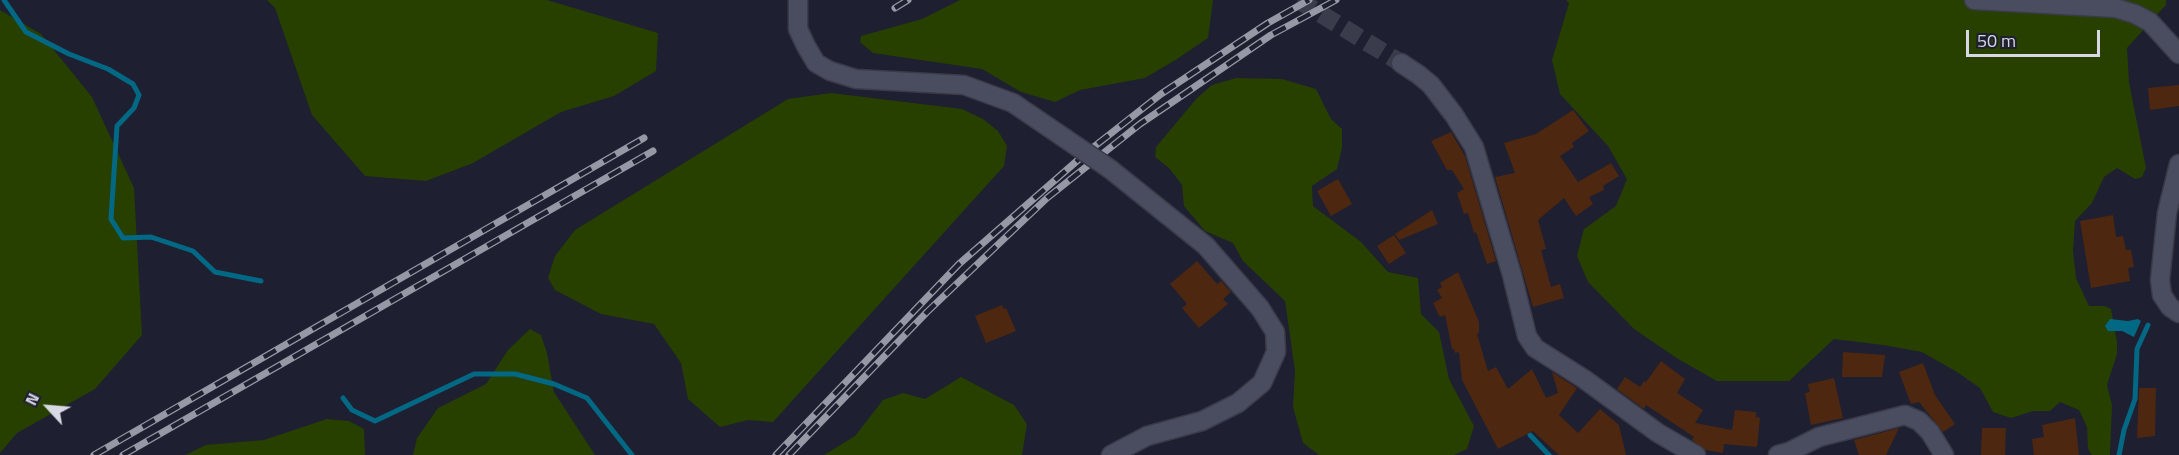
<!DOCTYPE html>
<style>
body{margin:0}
#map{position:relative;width:2179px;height:455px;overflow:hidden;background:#1e1f30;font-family:"Titillium Web",sans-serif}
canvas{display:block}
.north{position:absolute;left:18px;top:377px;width:60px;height:60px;-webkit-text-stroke:4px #1e1f30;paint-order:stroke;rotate:296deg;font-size:16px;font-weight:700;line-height:24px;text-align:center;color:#d7d8e4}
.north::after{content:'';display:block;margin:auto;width:21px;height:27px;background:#d7d8e4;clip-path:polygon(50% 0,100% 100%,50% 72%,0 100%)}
.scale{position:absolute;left:1966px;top:30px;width:134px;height:27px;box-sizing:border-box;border:3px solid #d7d8e4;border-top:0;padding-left:8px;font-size:18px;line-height:21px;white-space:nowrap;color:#d7d8e4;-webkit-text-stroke:4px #1e1f30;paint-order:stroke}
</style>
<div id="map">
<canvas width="2179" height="455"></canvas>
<div class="north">N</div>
<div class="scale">50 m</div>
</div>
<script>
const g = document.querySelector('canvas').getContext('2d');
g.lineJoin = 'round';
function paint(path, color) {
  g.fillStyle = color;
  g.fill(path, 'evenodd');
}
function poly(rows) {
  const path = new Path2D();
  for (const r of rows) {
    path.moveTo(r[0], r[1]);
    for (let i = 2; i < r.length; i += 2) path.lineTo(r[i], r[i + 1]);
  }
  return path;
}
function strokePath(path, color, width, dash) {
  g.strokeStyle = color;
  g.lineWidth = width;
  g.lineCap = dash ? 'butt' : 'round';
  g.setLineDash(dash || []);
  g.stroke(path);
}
const green = poly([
 [267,0,547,0,658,33,656,71,614,96,561,112,473,163,426,181,365,176,312,115,275,8],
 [960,0,1213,0,1208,38,1177,59,1145,78,1080,90,1055,102,1021,92,982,69,873,53,860,42,861,36,922,19],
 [1566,0,2166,0,2166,5,2127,48,2129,82,2146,168,2142,177,2135,179,2117,168,2104,177,2092,203,2075,221,2073,251,2076,278,2089,306,2105,306,2111,309,2117,342,2117,354,2107,385,2112,405,2110,455,2092,455,2088,449,2087,427,2079,410,2060,402,2050,411,2033,411,2011,418,1993,412,1980,388,1957,372,1922,352,1883,345,1834,339,1789,381,1717,381,1678,359,1634,329,1588,282,1577,256,1584,229,1616,206,1627,179,1608,146,1560,94,1552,60,1569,3],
 [0,10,41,34,92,97,134,188,142,335,95,389,17,433,0,453],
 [1236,78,1282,79,1316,89,1331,119,1342,129,1342,148,1337,169,1312,186,1313,206,1361,242,1388,272,1418,278,1421,314,1439,332,1449,379,1474,426,1467,449,1454,455,1319,455,1303,443,1293,407,1295,371,1285,301,1243,261,1233,243,1205,231,1184,206,1182,185,1169,168,1155,157,1156,147,1197,98,1212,85],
 [831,93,962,109,983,119,998,131,1007,146,1004,166,773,422,748,420,720,427,688,399,681,363,654,324,601,314,555,290,548,278,555,256,575,230,788,99],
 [530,329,541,335,547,353,554,392,595,455,413,455,417,438,438,408,486,384,508,350],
 [961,377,1014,405,1027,424,1022,455,824,455,855,436,883,400,903,393,925,399],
 [327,419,349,421,364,429,365,455,185,455,206,445,264,440]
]);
const water = poly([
 [2110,319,2128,321,2138,319,2141,321,2134,337,2122,331,2108,331,2105,326]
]);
const stream = poly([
 [4,0,26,32,69,54,108,69,133,84,139,95,134,108,117,126,111,219,123,238,151,237,193,251,215,272,261,281],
 [343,398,352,410,375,421,474,374,515,374,554,384,587,398,632,455],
 [1530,435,1549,455],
 [2119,455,2124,430,2135,399,2137,349,2148,325]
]);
const building = poly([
 [2179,85,2179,106,2150,110,2148,88],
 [1573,110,1589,131,1572,143,1574,147,1560,156,1578,182,1611,163,1619,176,1603,186,1604,190,1589,197,1593,204,1576,216,1564,198,1538,220,1546,249,1541,250,1551,287,1560,284,1564,298,1533,307,1495,177,1515,173,1504,143,1536,134],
 [1451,132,1465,156,1496,261,1487,264,1476,232,1474,233,1468,213,1464,214,1457,193,1464,189,1452,170,1447,170,1431,141],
 [1338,179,1352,204,1331,216,1317,191],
 [1432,210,1438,224,1399,240,1395,234],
 [2113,215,2116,237,2123,236,2126,250,2131,250,2134,267,2128,268,2130,281,2091,288,2080,221],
 [1394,235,1406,253,1389,264,1377,246],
 [1197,261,1217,284,1221,281,1231,292,1223,299,1228,304,1199,328,1182,308,1187,304,1170,284],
 [1458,272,1479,322,1479,333,1477,334,1488,371,1496,367,1508,389,1532,369,1546,398,1558,393,1552,372,1577,388,1559,415,1578,433,1600,409,1619,425,1626,455,1559,455,1533,431,1498,449,1462,380,1459,352,1455,353,1454,349,1452,349,1445,315,1440,317,1433,303,1442,298,1437,290,1442,287,1440,283],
 [1002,305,1004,309,1006,308,1016,331,986,343,975,316],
 [1843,352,1885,355,1882,377,1842,377],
 [1661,361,1685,379,1677,393,1703,410,1695,423,1732,430,1735,410,1756,412,1756,417,1760,418,1757,447,1724,444,1723,453,1706,450,1692,440,1694,437,1646,405,1644,409,1617,389,1625,377,1640,387,1644,381,1646,382],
 [1923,363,1935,395,1955,424,1943,432,1919,402,1911,404,1899,372],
 [1834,378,1843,418,1811,425,1805,393,1810,392,1808,384],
 [2139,388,2156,388,2155,436,2137,438],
 [2075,418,2079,455,2034,455,2032,439,2044,437,2042,425],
 [1899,428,1886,455,1859,455,1854,440],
 [1982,428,2006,428,2005,455,1981,455]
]);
const minorTunnel = poly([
 [1298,0,1401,63]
]);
const minor = poly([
 [798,0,798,29,806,46,816,63,830,71,856,79,964,85,1013,103,1063,137],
 [1974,0,2115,8,2135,14,2150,22,2179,54],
 [1401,63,1419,75,1431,85,1454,115,1474,147,1512,275,1527,336,1535,348,1584,379,1658,433,1696,455],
 [2179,164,2167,213,2160,280,2162,295,2170,307,2179,313],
 [1110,169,1206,246,1260,308,1275,332,1276,352,1262,383,1238,403,1202,421,1147,436,1111,455],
 [1778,455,1789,452,1819,437,1905,415,1919,421,1930,432,1944,455]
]);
const rail = poly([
 [895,8,908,0],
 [94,455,644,138],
 [123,455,653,151],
 [776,455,959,264,1086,153,1161,94,1268,23,1309,0],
 [789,455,927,312,1047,198,1140,124,1271,35,1336,0]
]);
const minorBridge = poly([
 [1063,137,1110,169]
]);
paint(green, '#274000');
paint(water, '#026884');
strokePath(stream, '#026884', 5);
paint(building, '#4e2710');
strokePath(minorTunnel, '#3a3b4b', 18, [18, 9]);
strokePath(minor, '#3a3b49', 21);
strokePath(minor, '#4a4c5f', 18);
strokePath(rail, '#9798a6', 7);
strokePath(rail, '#1e1f30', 4.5, [14]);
strokePath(minorBridge, '#3a3b49', 21, []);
strokePath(minorBridge, '#4a4c5f', 18);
</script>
